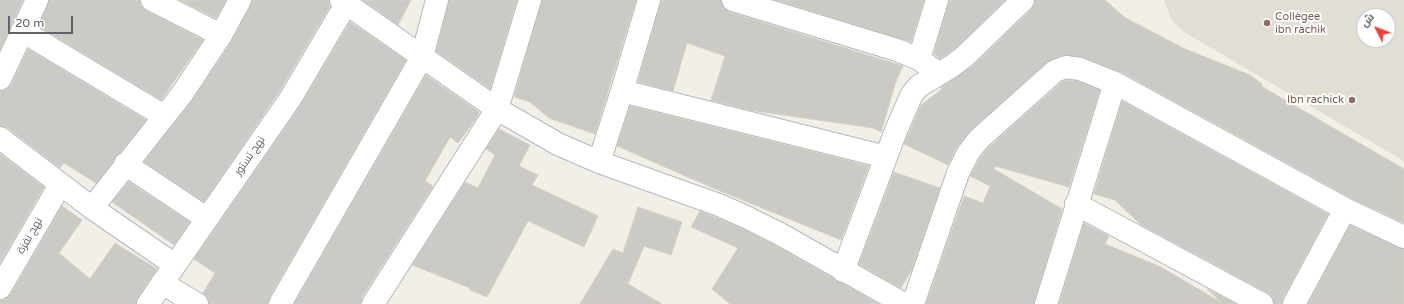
<!DOCTYPE html>
<meta charset="utf-8">
<style>
body{margin:0}
#map{position:relative;width:1404px;height:304px;overflow:hidden;background:#f1efe8;font-family:"Varela Round",Cairo,sans-serif}
canvas{display:block}
.north{position:absolute;left:1356px;top:8px;width:40px;height:40px;box-sizing:border-box;background:#fff;border:1px solid #bfc1c3;border-radius:50%;rotate:312deg;font-size:11px;font-weight:700;line-height:16px;text-align:center;color:#5f6368}
.north::after{content:'';display:block;margin:auto;width:14px;height:18px;background:#ea4335;clip-path:polygon(50% 0,100% 100%,50% 72%,0 100%)}
.scale{position:absolute;left:8px;top:16px;width:65px;height:18px;box-sizing:border-box;border:2px solid #5f6368;border-top:0;padding-left:5px;font-size:12px;line-height:14px;white-space:nowrap;color:#5f6368;-webkit-text-stroke:3px #fff;paint-order:stroke}
</style>
<div id="map">
<canvas width="1404" height="304"></canvas>
<div class="north">ش</div>
<div class="scale">20 m</div>
</div>
<script>
const g = document.querySelector('canvas').getContext('2d');
g.lineJoin = 'round';
function paint(path, color) {
  g.fillStyle = color;
  g.fill(path, 'evenodd');
}
function poly(rows) {
  const path = new Path2D();
  for (const r of rows) {
    path.moveTo(r[0], r[1]);
    for (let i = 2; i < r.length; i += 2) path.lineTo(r[i], r[i + 1]);
  }
  return path;
}
function strokePath(path, color, width, dash) {
  g.strokeStyle = color;
  g.lineWidth = width;
  g.lineCap = dash ? 'butt' : 'round';
  g.setLineDash(dash || []);
  g.stroke(path);
}
function write(font, color, halo, rows, align = 'center') {
  g.font = font + ' "Varela Round",Cairo,sans-serif';
  g.lineWidth = 4;
  g.setLineDash([]);
  g.textBaseline = 'middle';
  g.strokeStyle = halo;
  g.fillStyle = color;
  for (const [text, x, y, turn = 0] of rows) {
    g.save();
    g.translate(x, y);
    g.rotate((+turn || 0) * Math.PI / 180);
    g.textAlign = isNaN(turn) ? turn : align;
    if (halo) g.strokeText(text, 0, 0);
    g.fillText(text, 0, 0);
    g.restore();
  }
}
const education = poly([
 [1164,0,1404,0,1404,161,1184,32,1172,21],
 [1364,16,1388,16,1388,40,1364,40]
]);
const building = poly([
 [0,0,23,0,0,50,0,0],
 [49,0,140,0,141,6,146,11,203,40,161,100,38,26,49,0],
 [180,0,226,0,216,18,180,0],
 [252,0,329,0,330,6,279,92,204,202,144,162,192,101,232,41,252,0],
 [363,0,411,0,398,25,363,0],
 [449,0,517,0,490,89,436,51,449,0],
 [542,0,636,0,595,134,549,118,530,102,514,97,542,0],
 [661,0,721,0,724,8,729,12,903,66,896,81,881,132,873,128,749,110,711,100,725,56,687,43,673,91,638,82,661,0],
 [776,0,924,0,911,42,776,0],
 [949,0,1005,0,957,47,940,59,934,54,949,0],
 [1035,0,1105,0,1124,17,1185,49,1250,75,1262,84,1261,86,1404,169,1404,223,1351,198,1121,72,1082,57,1062,55,1047,62,971,130,958,145,948,165,904,144,921,105,942,89,941,87,974,65,1032,9,1035,0],
 [350,22,406,60,269,298,268,304,209,304,208,298,203,293,215,273,194,259,300,106,350,22],
 [28,49,146,120,96,183,64,163,60,168,8,128,0,126,0,91,7,89,11,85,28,49],
 [426,75,479,112,477,117,458,143,450,137,425,181,433,186,362,297,361,304,294,304,426,75],
 [1067,80,1077,81,1100,90,1069,187,995,166,994,169,1062,209,1034,304,926,304,964,196,983,203,990,186,970,176,979,160,988,148,1062,82,1067,80],
 [1122,101,1328,214,1283,298,1282,304,1274,304,1273,298,1268,293,1141,225,1115,200,1094,194,1122,101],
 [630,106,869,166,841,240,713,188,617,146,630,106],
 [499,129,530,145,519,166,538,175,532,185,598,216,584,247,528,221,487,297,470,290,470,288,412,265,465,182,478,188,495,155,486,149,499,129],
 [0,154,44,187,0,263,0,154],
 [894,172,940,188,912,269,901,288,859,264,894,172],
 [129,182,190,222,174,245,112,202,129,182],
 [62,206,82,220,59,253,90,279,115,243,157,269,138,297,136,304,0,304,0,300,6,299,11,294,62,206],
 [638,207,682,222,671,255,644,246,628,284,662,304,580,304,613,249,623,253,638,207],
 [700,211,741,228,774,245,879,304,730,304,712,289,738,248,691,227,700,211],
 [1084,223,1109,236,1105,244,1161,267,1222,303,1207,289,1236,304,1059,304,1084,223],
 [1350,225,1404,249,1404,304,1308,304,1350,225]
]);
const minor = poly([
 [152,0,221,35],
 [341,0,497,109,558,144,599,162,719,205,746,217,780,234,904,304],
 [733,0,897,50,919,59,939,74],
 [22,31,164,116],
 [919,59,937,0],
 [0,79,37,0],
 [622,91,886,157],
 [0,138,92,208,175,265],
 [599,162,622,91,649,0],
 [125,164,206,218],
 [1076,204,1262,304],
 [92,208,182,94,221,35,240,0],
 [843,271,897,128,912,94,919,86,952,66,965,56,1023,0],
 [162,283,197,304],
 [0,288,60,185],
 [148,304,290,99,346,4],
 [280,304,422,57,437,0],
 [373,304,497,109,530,0],
 [913,304,958,173,968,153,979,139,1055,71,1066,67,1080,69,1115,83,1345,209,1404,237],
 [1046,304,1115,83],
 [1294,304,1345,209]
]);
const markers = [
 [1267,23,4,"#8d6e63"],
 [1352,100,4,"#8d6e63"]
];
const educationNames = [
 ["Collègee",1275,17],
 ["ibn rachik",1275,30],
 ["Ibn rachick",1344,100,"right"]
];
const streetNames = [
 ["نهج تستور",250,156,-55],
 ["نهج نفزة",30,236,-60]
];
paint(education, '#e1ded6');
paint(building, '#cccac5');
strokePath(building, '#d6d1c6', 1);
strokePath(minor, '#b5b8bc', 24);
strokePath(minor, '#fff', 22);
for (const [x, y, r, color] of markers) {
  const dot = new Path2D();
  dot.arc(x, y, r, 0, 2 * Math.PI);
  g.fillStyle = color;
  g.fill(dot);
  strokePath(dot, '#fff', 1.5);
}
write('11px', '#785e54', '#fff', educationNames, 'left');
write('11px', '#5f6368', '#fff', streetNames);
</script>
